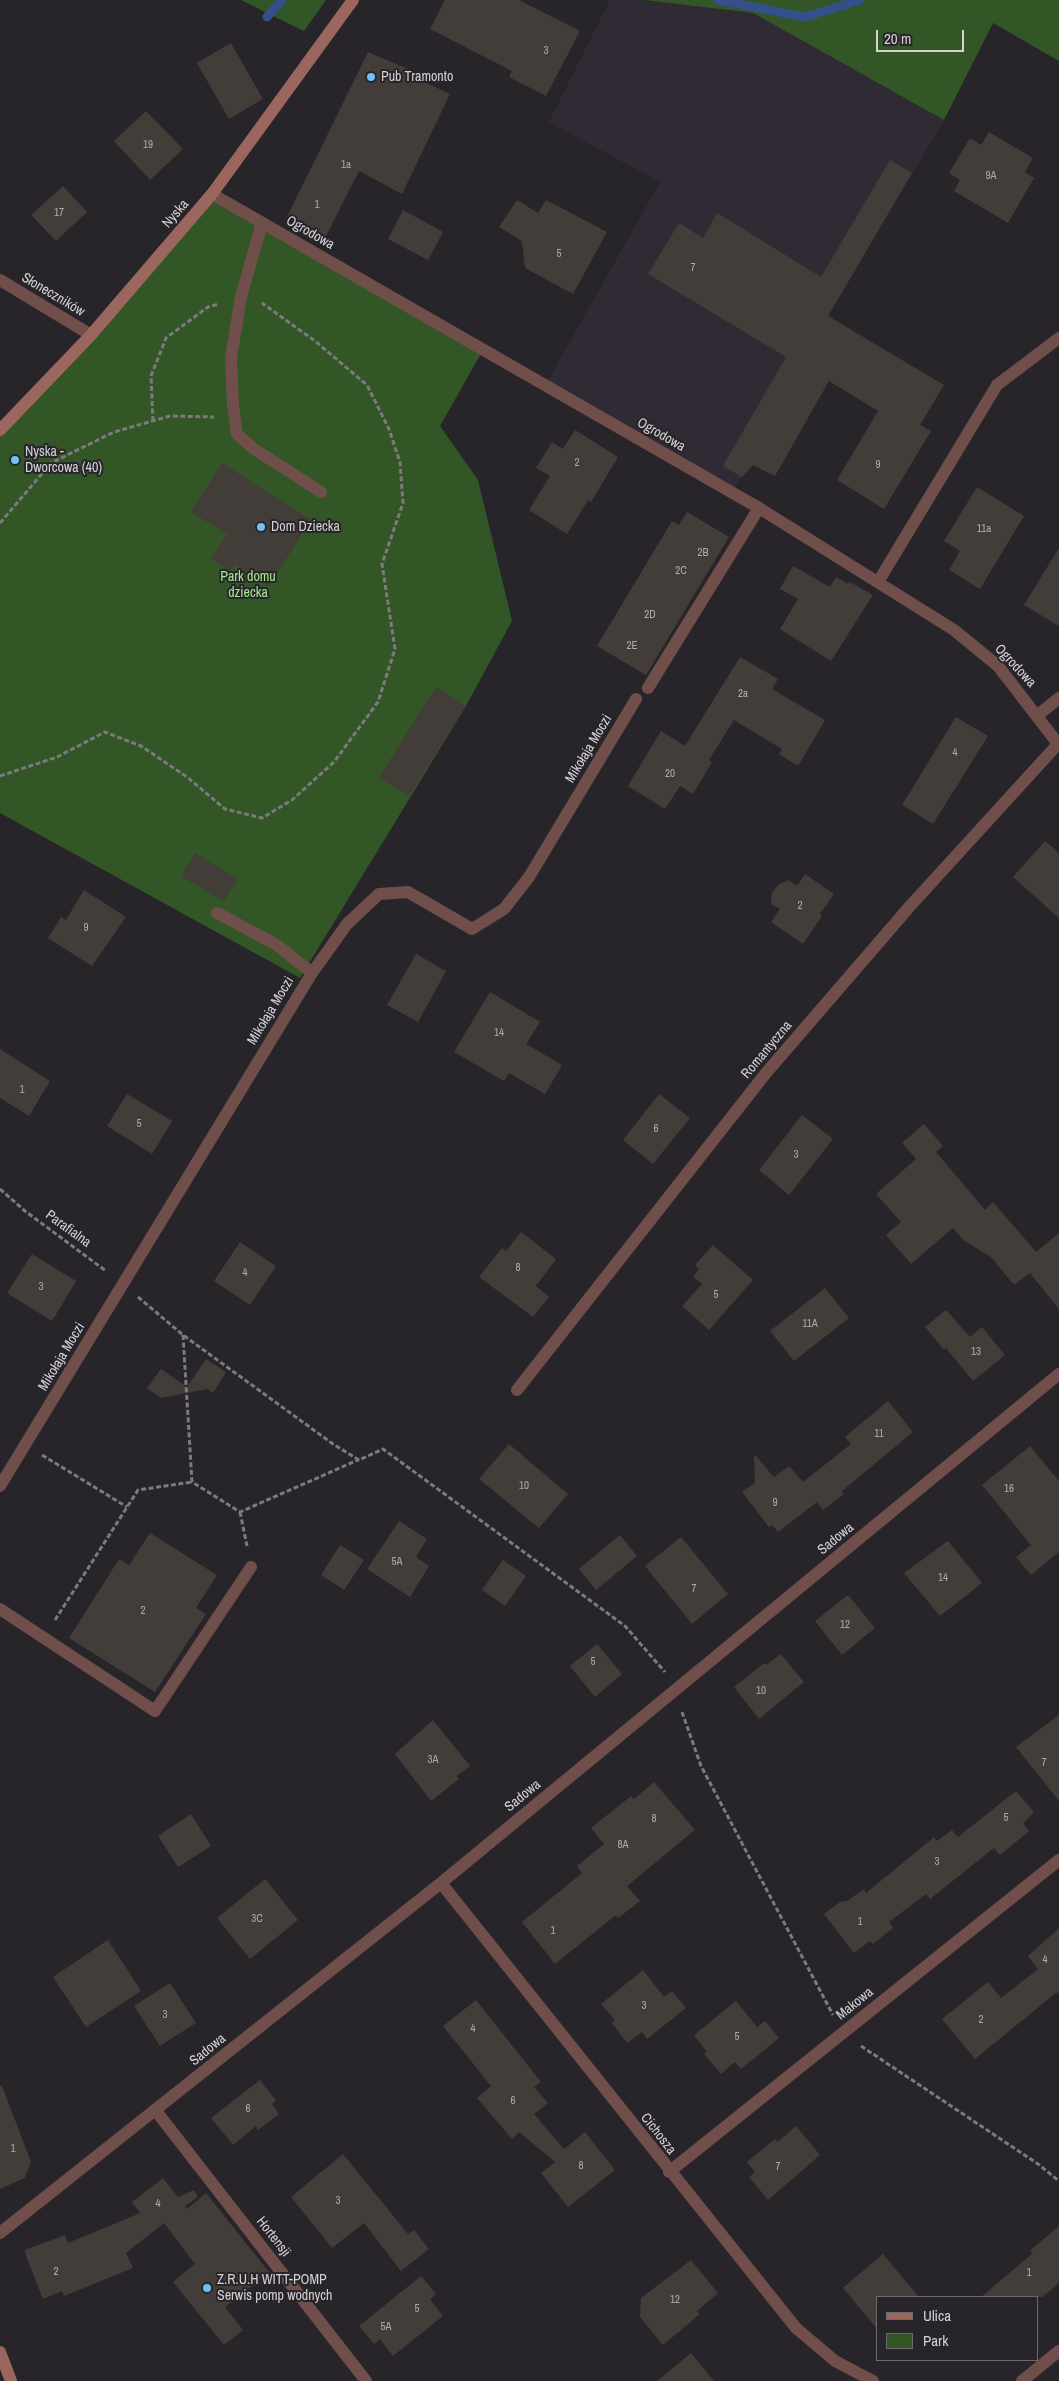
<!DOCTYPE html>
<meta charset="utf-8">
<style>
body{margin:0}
#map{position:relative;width:1059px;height:2381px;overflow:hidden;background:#28252a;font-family:"Archivo Narrow",sans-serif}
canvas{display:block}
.legend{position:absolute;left:876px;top:2296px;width:162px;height:65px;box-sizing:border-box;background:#28252a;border:1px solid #6d6a6e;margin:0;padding:6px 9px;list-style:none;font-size:15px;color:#d4d1d5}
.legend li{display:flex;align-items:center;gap:10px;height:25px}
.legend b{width:25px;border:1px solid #6d6a6e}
.scale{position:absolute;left:876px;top:30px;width:88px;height:22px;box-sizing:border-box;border:2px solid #d4d1d5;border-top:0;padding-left:6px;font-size:15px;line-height:18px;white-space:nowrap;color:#d4d1d5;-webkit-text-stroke:4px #28252a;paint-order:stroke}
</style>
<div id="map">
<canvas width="1059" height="2381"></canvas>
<ul class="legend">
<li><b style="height:6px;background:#9a665d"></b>Ulica</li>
<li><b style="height:14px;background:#325625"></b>Park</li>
</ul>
<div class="scale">20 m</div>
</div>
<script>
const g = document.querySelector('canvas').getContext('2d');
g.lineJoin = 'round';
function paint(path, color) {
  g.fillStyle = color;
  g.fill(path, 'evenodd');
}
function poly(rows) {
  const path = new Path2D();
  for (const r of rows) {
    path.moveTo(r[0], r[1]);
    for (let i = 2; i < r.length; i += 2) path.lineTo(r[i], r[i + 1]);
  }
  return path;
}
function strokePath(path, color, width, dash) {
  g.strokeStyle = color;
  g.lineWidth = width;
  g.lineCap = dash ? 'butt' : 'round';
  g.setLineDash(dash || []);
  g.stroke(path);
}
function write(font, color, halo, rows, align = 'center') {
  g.font = font + ' "Archivo Narrow",sans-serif';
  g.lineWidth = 4;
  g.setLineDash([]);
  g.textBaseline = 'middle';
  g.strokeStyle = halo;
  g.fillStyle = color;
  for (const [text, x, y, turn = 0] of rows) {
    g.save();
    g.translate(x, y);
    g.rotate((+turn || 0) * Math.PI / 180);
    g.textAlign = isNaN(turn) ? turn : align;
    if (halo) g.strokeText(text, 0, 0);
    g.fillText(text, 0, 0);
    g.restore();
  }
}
const built = poly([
 [610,0,644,0,753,13,944,120,828,316,806,368,732,493,545,386,660,182,549,122]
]);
const green = poly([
 [241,0,326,0,304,31],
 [644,0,1059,0,1059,61,993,23,944,120,753,13],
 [212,194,483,350,440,426,478,480,512,621,466,706,300,978,0,813,0,430]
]);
const stream = poly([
 [718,0,805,17,860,0],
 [267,17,282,0]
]);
const building = poly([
 [445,0,519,0,580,31,546,96,509,77,512,71,430,29],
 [231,43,263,99,229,119,197,63],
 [368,52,408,69,406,73,450,94,402,194,359,171,326,236,287,217],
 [146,111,183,149,150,180,114,141],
 [989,132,1033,158,1025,172,1034,178,1008,223,954,191,960,180,949,173,970,138,981,145],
 [890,160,912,173,828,316,944,385,920,425,931,431,884,509,837,480,878,411,829,381,775,476,753,465,742,477,723,466,786,357,648,274,679,223,703,238,717,213,821,277],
 [63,186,87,212,56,241,31,215],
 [517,200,538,213,546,200,607,232,573,294,525,268,522,241,499,227],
 [403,210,443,232,428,260,388,239],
 [575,430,618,457,591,502,588,500,567,534,529,510,550,476,536,468,552,442,563,449],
 [222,463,311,520,269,586,234,564,230,571,211,559,227,534,191,512],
 [977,487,1024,516,980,589,949,570,960,551,944,541],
 [687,512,729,537,646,675,597,646,672,521,679,525],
 [1059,548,1059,626,1024,605],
 [793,566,830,587,836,577,848,584,850,582,873,595,831,661,780,629,798,599,780,589],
 [740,657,778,679,772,689,825,720,798,766,779,754,782,749,734,720,709,760,712,762,693,794,680,786,665,809,628,786,661,731,685,746],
 [436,687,466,706,409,796,379,777],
 [956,717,988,736,933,824,902,805],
 [1045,841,1059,853,1059,918,1013,877],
 [195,853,238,879,224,901,181,876],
 [805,874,834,894,820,914,822,916,803,944,771,922,780,909,771,904,772,893,778,885,788,880,797,886],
 [84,890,126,917,92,966,48,938,61,917,66,920],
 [416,954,446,971,418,1022,387,1005],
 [490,992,540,1022,526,1044,562,1065,545,1094,509,1073,504,1081,454,1052],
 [0,1049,50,1081,29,1116,0,1098],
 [127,1094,172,1121,152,1154,107,1126],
 [659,1094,690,1118,653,1164,623,1140],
 [802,1115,833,1139,789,1195,759,1170],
 [924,1124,943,1146,936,1152,985,1210,993,1202,1036,1252,1059,1233,1059,1309,1030,1273,1014,1285,991,1257,963,1240,953,1228,911,1264,886,1235,901,1222,876,1194,916,1159,902,1143],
 [521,1232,556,1259,536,1286,549,1297,533,1317,479,1277,502,1248,506,1251],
 [240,1242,276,1266,250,1305,214,1281],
 [713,1245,753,1280,709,1330,682,1306,702,1284,693,1277,699,1269,695,1265],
 [32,1254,76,1281,52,1321,7,1293],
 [825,1288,849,1318,794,1361,770,1331],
 [946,1310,970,1337,982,1327,1005,1355,973,1381,946,1348,944,1350,925,1327],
 [206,1359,226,1372,213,1393,207,1389,161,1398,147,1388,161,1369,187,1387],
 [888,1401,913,1432,842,1491,844,1494,823,1510,817,1502,778,1532,772,1525,769,1527,742,1492,755,1483,754,1454,774,1477,789,1466,803,1482,851,1444,845,1437],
 [509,1444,568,1494,539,1528,479,1479],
 [1030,1446,1059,1481,1059,1552,1031,1575,1016,1557,1031,1545,982,1485],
 [399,1521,427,1539,416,1557,429,1566,410,1597,367,1569],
 [150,1533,217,1575,196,1608,206,1614,155,1692,69,1638,119,1559,129,1565],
 [620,1535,637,1556,596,1590,579,1569],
 [681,1537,728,1594,692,1624,645,1566],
 [948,1541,982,1583,940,1616,904,1573],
 [340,1545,364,1560,344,1590,321,1575],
 [503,1560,526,1576,505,1606,482,1590],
 [848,1595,875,1628,842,1655,815,1621],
 [597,1644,622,1674,595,1697,570,1666],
 [781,1654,804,1682,759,1719,734,1687,764,1663,766,1665],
 [1059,1715,1059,1801,1016,1747],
 [433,1720,470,1766,457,1776,459,1779,431,1801,395,1754],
 [654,1782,695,1830,627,1886,640,1901,618,1918,616,1915,555,1964,522,1922,582,1873,577,1866,604,1844,591,1828,631,1796,634,1799],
 [1016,1791,1034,1812,1023,1823,1029,1831,1000,1855,994,1848,930,1899,926,1894,889,1922,893,1928,873,1944,870,1941,854,1953,824,1914,840,1902,847,1901,864,1889,866,1893,934,1837,937,1841,952,1830,958,1837],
 [191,1814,211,1846,178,1867,158,1836],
 [265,1879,298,1920,250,1959,217,1918],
 [1059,1928,1059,1994,1057,1992,975,2059,942,2019,988,1982,1001,1998,1038,1969,1028,1956],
 [108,1940,141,1991,86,2027,53,1977],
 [643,1970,664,1997,672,1991,686,2008,647,2039,642,2032,627,2043,612,2023,615,2020,601,2004],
 [170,1983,196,2023,160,2046,134,2006],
 [476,2000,541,2082,534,2087,548,2103,534,2114,564,2149,585,2132,615,2170,568,2207,541,2173,555,2162,519,2132,512,2139,477,2098,491,2086,443,2026],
 [736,2001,757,2027,765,2021,779,2038,741,2069,735,2062,721,2074,704,2054,707,2052,694,2035],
 [260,2080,276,2101,272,2104,279,2114,258,2130,256,2126,233,2145,211,2118],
 [0,2086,2,2086,31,2162,25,2178,0,2189],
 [796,2126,820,2155,768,2200,749,2177,755,2172,747,2162,775,2139,778,2142],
 [343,2154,408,2234,414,2230,429,2249,401,2271,364,2223,332,2248,291,2197],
 [163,2178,178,2197,194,2190,198,2197,185,2206,187,2209,206,2193,269,2272,225,2307,243,2330,224,2345,173,2282,195,2264,164,2223,126,2253,133,2268,64,2296,62,2291,43,2299,26,2256,25,2250,65,2235,68,2243,140,2213,132,2202],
 [1059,2226,1059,2283,1042,2297,981,2297,1032,2254,1030,2251],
 [883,2254,919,2297,878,2297,878,2330,843,2288],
 [691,2260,718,2293,697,2311,700,2314,663,2345,640,2317,641,2298],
 [421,2276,436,2294,430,2299,443,2316,393,2356,380,2339,374,2344,359,2326],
 [691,2353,714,2381,657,2381]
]);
const path = poly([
 [153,421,151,376,166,338,208,307,219,304],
 [0,523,51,463,114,432,170,416,214,417],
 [0,776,57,757,105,732,141,746,187,777,225,809,262,818,292,800,334,762,378,702,395,649,382,564,403,503,400,462,389,429,367,385,315,341,262,303],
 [0,1189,25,1211,106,1271],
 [138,1297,183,1335,333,1444,359,1460,383,1449,625,1626,665,1672],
 [183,1335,192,1482,240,1512,358,1460],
 [42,1455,127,1507],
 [240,1512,247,1546],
 [55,1620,138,1490,192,1482],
 [682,1712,701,1766,833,2015],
 [861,2046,1038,2164,1059,2181]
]);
const lane = poly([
 [262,223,241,297,231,358,233,406,237,434,254,449,321,492],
 [878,582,997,385,1059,338],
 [648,688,759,508],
 [217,913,277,945,312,973],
 [0,1609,155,1711,251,1567]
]);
const street = poly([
 [212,194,759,508,954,630,998,666,1059,745],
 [0,280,91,335],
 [1038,715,1059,698],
 [517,1390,766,1073,911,905,1058,744],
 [0,1486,312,973,347,924,379,894,408,892,472,929,504,909,529,877,636,699],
 [441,1883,796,2328,835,2361,873,2381],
 [156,2111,366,2381],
 [669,2172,1059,1860],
 [0,2233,441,1883,1059,1374],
 [1022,2381,1059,2351]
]);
const secondary = poly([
 [0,430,91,335,212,194,353,0],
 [0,2352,11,2381]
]);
const markers = [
 [371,77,5,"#6fc2f4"],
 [15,460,5,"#6fc2f4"],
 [261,527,5,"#6fc2f4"],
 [207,2288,5,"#6fc2f4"]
];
const numberNames = [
 ["3",546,51],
 ["19",148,145],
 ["1a",346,165],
 ["9A",991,176],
 ["1",317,205],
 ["17",59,213],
 ["5",559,254],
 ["7",693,268],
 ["2",577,463],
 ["9",878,465],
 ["11a",984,529],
 ["2B",703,553],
 ["2C",681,571],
 ["2D",650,615],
 ["2E",632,646],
 ["2a",743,694],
 ["4",955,753],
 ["20",670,774],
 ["2",800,906],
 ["9",86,928],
 ["14",499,1033],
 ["1",22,1090],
 ["5",139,1124],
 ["6",656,1129],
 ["3",796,1155],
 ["8",518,1268],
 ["4",245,1273],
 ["3",41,1287],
 ["5",716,1295],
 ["11A",810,1324],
 ["13",976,1352],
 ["11",879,1434],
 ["10",524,1486],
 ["16",1009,1489],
 ["9",775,1503],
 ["5A",397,1562],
 ["14",943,1578],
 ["7",694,1589],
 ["2",143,1611],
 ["12",845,1625],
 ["5",593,1662],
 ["10",761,1691],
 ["3A",433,1760],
 ["7",1044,1763],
 ["5",1006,1818],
 ["8",654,1819],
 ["8A",623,1845],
 ["3",937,1862],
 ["3C",257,1919],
 ["1",860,1922],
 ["1",553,1931],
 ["4",1045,1960],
 ["3",644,2006],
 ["3",165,2015],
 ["2",981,2020],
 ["4",473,2029],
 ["5",737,2037],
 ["6",513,2101],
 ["6",248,2109],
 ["1",13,2149],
 ["8",581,2166],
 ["7",778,2167],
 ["3",338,2201],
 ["4",158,2204],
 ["2",56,2272],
 ["1",1029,2273],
 ["12",675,2300],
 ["5",417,2309],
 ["5A",386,2327]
];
const poiNames = [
 ["Pub Tramonto",381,77],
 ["Nyska -",25,452],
 ["Dworcowa (40)",25,468],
 ["Dom Dziecka",271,527],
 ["Z.R.U.H WITT-POMP",217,2280],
 ["Serwis pomp wodnych",217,2296]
];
const streetNames = [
 ["Nyska",176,214,-49],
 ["Ogrodowa",310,233,30],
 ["Słoneczników",53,295,31],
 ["Ogrodowa",661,435,30],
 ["Ogrodowa",1015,666,47],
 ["Mikołaja Moczi",589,749,-59],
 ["Mikołaja Moczi",271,1011,-59],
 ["Romantyczna",767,1050,-50],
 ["Parafialna",68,1229,36],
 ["Mikołaja Moczi",62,1357,-59],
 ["Sadowa",836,1539,-39],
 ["Sadowa",523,1796,-39],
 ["Makowa",855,2004,-39],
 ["Sadowa",208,2050,-39],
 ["Cichosza",658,2134,52],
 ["Hortensji",273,2237,52]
];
const parkNames = [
 ["Park domu",248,577],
 ["dziecka",248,593]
];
paint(built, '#302a35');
paint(green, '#325625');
strokePath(stream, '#344f89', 9);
paint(building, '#433d39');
strokePath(path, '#7d7a7f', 3, [5, 2.5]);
strokePath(lane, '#704f4a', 12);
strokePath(street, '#704f4a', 12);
strokePath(secondary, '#9a665d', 12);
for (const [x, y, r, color] of markers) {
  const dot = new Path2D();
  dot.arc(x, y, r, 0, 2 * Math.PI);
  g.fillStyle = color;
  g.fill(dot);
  strokePath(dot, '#28252a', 2);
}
write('11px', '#b0acae', null, numberNames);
write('14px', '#d4d1d5', '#28252a', poiNames, 'left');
write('14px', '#d4d1d5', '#28252a', streetNames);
write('14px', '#a7e791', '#28252a', parkNames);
</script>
